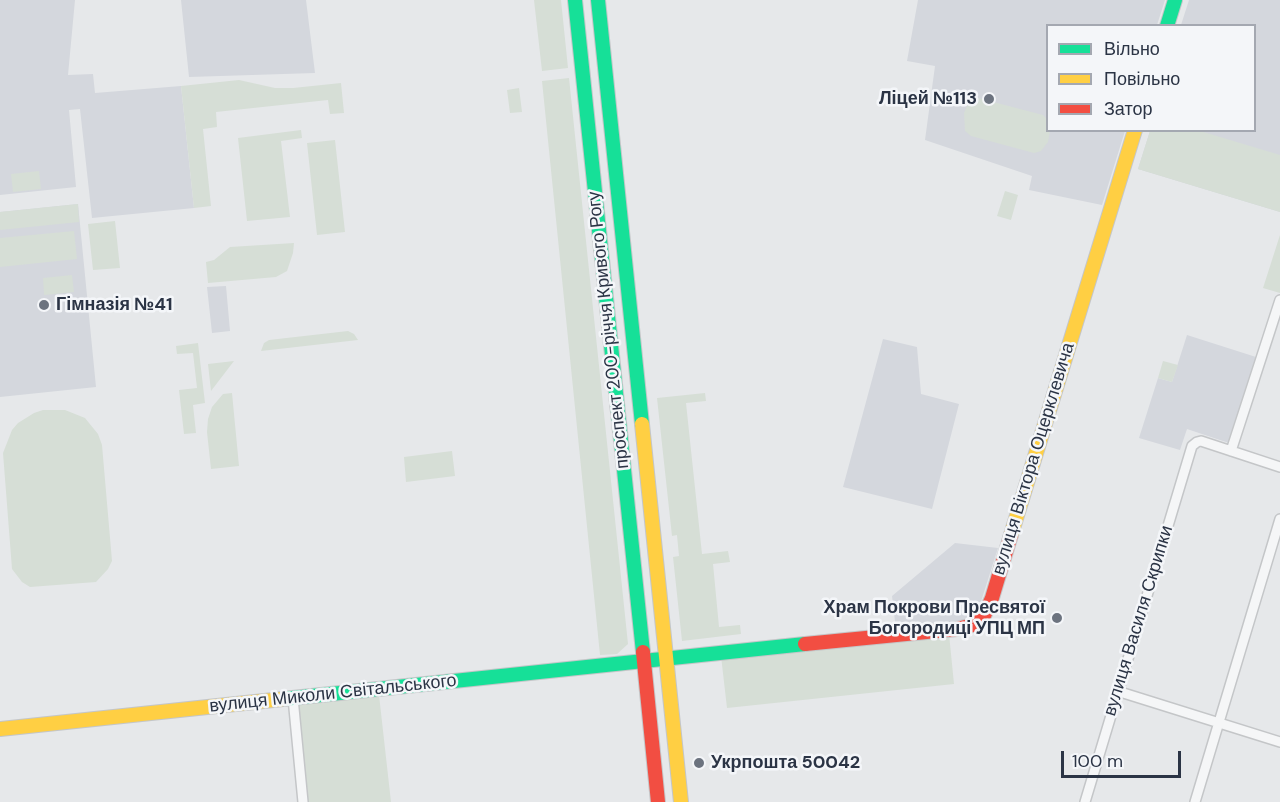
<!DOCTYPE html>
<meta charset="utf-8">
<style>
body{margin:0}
#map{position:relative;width:1280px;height:802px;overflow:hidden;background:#e6e8ea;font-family:"DM Sans",sans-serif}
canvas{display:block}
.legend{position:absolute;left:1046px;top:24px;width:210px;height:108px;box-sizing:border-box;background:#f4f6f9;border:2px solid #a4a8b1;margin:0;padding:8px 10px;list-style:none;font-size:18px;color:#2b3445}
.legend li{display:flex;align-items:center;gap:12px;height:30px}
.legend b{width:30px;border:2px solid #a4a8b1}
.scale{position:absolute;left:1061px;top:751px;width:120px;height:27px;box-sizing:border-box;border:3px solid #2b3445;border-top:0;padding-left:8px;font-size:18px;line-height:21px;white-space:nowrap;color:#2b3445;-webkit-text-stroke:4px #f4f6f9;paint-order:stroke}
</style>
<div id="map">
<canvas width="1280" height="802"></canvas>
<ul class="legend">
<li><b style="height:8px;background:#16e098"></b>Вільно</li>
<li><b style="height:8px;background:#ffcf43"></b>Повільно</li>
<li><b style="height:8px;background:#f24e42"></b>Затор</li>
</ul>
<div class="scale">100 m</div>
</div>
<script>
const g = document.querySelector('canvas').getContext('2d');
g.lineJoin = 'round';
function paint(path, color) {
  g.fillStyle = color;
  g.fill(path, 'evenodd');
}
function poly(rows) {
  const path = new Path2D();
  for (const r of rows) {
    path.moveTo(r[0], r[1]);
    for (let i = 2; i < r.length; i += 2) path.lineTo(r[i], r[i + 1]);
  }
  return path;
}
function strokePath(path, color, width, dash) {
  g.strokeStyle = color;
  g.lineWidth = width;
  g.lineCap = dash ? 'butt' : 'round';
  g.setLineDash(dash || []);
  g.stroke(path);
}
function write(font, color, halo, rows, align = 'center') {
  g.font = font + ' "DM Sans",sans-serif';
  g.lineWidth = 5;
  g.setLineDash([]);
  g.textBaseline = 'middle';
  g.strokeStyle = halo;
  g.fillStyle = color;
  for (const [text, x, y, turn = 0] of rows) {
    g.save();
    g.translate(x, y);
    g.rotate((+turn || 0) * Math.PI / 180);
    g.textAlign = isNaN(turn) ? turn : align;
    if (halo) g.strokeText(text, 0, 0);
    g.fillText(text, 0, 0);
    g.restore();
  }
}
const built = poly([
 [0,0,75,0,68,75,93,74,95,93,181,86,194,208,92,218,80,109,69,110,76,187,0,195],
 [181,0,306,0,315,73,189,77],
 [918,0,1165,0,1157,25,1048,26,1048,130,1125,131,1102,205,1029,190,1032,176,925,140,935,66,907,61],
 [1189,0,1280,0,1280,212,1138,169,1150,131,1254,130,1254,26,1181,25],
 [78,204,96,387,0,397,0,212],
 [226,286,230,331,212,333,207,287],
 [1187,335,1256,357,1229,443,1187,429,1180,450,1139,438,1158,378,1172,382],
 [883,339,917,347,921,394,959,404,932,509,843,487],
 [955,543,998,548,978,611,969,621,896,630,892,596]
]);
const green = poly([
 [534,0,561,0,568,68,542,71],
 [569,78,628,644,617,654,600,655,542,81],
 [239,80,275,88,293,88,341,83,344,113,330,114,328,100,216,112,217,127,203,129,211,206,194,208,181,86],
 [519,88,522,112,510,113,507,90],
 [978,98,1043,115,1046,118,1048,130,1050,131,1048,142,1041,151,1034,153,971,136,965,131,964,113,968,104],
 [301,130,302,138,281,141,290,217,247,221,238,138],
 [1150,131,1200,131,1280,155,1280,212,1138,169],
 [335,140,345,232,317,235,307,143],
 [39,171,41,189,13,192,11,174],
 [1005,191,1018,195,1011,220,997,216],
 [78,204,79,222,0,230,0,212],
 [115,221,120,268,93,270,88,224],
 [74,231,77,259,0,267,0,238],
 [1280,235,1280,293,1263,288],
 [294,243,293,253,287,271,276,277,208,283,206,262,214,260,230,247],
 [72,275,74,292,44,295,43,278],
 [348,331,354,334,358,340,261,351,264,343,269,340],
 [198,343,205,403,193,405,196,433,184,434,179,390,197,388,193,353,177,354,176,346],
 [234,361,211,391,208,364],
 [1163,361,1178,365,1172,382,1158,378],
 [232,393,239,466,211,469,207,432,208,419,212,407,223,394],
 [705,393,706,401,686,403,702,554,728,551,730,562,713,564,719,627,740,625,741,634,682,641,673,557,679,556,677,535,672,536,657,398],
 [43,410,65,410,85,418,98,434,102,445,112,561,108,569,96,582,30,587,22,582,12,569,3,453,12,430,18,423,34,413],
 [452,451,455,476,406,482,404,457],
 [949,634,954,684,727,708,721,656],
 [379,695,391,802,303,802,294,705]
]);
const street = poly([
 [1231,451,1280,300],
 [1117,691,1280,742],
 [293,698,303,802],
 [1085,802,1192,446,1197,442,1201,441,1280,467],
 [1195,802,1280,519]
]);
const fast = poly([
 [575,0,643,652],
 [598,0,642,424],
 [1167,26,1175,0],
 [283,699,805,644]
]);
const slow = poly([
 [642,424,681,802],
 [1011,535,1135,130],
 [0,729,283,699]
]);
const jam = poly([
 [805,644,957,629,973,625,983,618,992,598,1011,535],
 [643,652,658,802]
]);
const markers = [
 [989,99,6,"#6c737f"],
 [44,305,6,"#6c737f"],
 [1057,618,6,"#6c737f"],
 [699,763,6,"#6c737f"]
];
const poiNames = [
 ["Ліцей №113",977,99],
 ["Гімназія №41",56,305,"left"],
 ["Храм Покрови Пресвятої",1045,608],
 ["Богородиці УПЦ МП",1045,629],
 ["Укрпошта 50042",711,763,"left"]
];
const streetNames = [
 ["проспект 200-річчя Кривого Рогу",609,330,-96],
 ["вулиця Віктора Оцерклевича",1034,459,-73],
 ["вулиця Василя Скрипки",1139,621,-73],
 ["вулиця Миколи Світальського",333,694,-6]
];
paint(built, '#d4d7dd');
paint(green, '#d6ded6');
strokePath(street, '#c4c6c8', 12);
strokePath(fast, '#c4c6c8', 16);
strokePath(slow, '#c4c6c8', 16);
strokePath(jam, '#c4c6c8', 16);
strokePath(street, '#f5f6f7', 9);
strokePath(fast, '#16e098', 14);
strokePath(slow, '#ffcf43', 14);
strokePath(jam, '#f24e42', 14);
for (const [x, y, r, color] of markers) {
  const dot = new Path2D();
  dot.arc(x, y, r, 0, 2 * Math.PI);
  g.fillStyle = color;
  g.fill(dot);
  strokePath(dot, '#f4f6f9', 2);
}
write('bold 18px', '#2b3445', '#f4f6f9', poiNames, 'right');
write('18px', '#2b3445', '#f4f6f9', streetNames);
</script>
